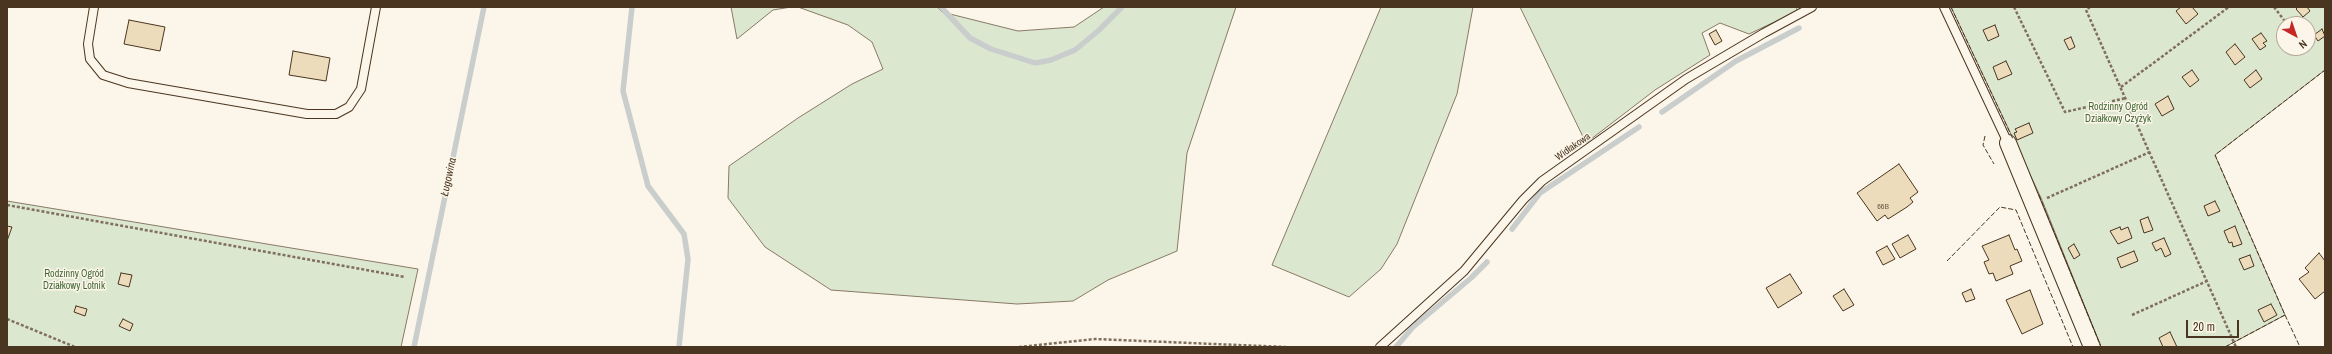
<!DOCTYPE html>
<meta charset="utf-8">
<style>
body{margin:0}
#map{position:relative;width:2332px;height:354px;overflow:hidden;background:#fbf6e9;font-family:"Archivo Narrow",sans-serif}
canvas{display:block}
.frame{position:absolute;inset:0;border:8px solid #4a3520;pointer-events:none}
.north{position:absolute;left:2276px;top:16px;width:40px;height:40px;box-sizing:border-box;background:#fbf6e9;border:1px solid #b4a999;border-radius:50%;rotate:140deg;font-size:11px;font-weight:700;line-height:16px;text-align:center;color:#4a3520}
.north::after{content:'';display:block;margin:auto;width:14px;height:18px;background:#c62828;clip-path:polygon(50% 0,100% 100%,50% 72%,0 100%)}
.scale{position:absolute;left:2186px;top:320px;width:53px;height:18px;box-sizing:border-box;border:2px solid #4a3520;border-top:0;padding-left:5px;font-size:12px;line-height:14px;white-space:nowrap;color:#4a3520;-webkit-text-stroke:3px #fbf6e9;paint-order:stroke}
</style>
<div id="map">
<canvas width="2332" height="354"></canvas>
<div class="frame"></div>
<div class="north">N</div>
<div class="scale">20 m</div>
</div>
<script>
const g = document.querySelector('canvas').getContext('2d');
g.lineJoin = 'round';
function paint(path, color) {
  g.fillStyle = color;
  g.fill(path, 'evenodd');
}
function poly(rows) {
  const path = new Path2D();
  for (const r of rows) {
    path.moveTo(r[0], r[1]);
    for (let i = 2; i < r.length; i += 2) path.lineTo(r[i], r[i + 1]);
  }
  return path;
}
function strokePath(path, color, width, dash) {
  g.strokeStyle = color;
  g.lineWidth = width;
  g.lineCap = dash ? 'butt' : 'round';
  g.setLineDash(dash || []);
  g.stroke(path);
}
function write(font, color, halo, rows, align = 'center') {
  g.font = font + ' "Archivo Narrow",sans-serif';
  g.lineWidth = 3;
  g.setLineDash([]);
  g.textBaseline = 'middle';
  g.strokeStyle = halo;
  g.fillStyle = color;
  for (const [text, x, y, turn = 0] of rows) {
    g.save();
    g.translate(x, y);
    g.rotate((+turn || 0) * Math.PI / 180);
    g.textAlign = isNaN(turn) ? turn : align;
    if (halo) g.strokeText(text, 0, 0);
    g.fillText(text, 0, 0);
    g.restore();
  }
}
const green = poly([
 [731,7,791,7,773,10,737,39,731,7],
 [798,7,937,7,942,12,1018,31,1074,27,1104,7,1236,7,1187,153,1177,251,1108,280,1073,301,1017,304,831,290,765,247,728,198,729,166,798,118,852,84,883,69,872,42,848,25,798,7],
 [1381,7,1473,7,1457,94,1397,244,1381,269,1349,297,1272,265,1381,7],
 [1520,7,1796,7,1798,11,1749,34,1720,23,1702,33,1710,55,1655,90,1586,143,1520,7],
 [1951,7,2325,7,2325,70,2215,155,2285,315,2225,347,2101,347,2042,200,1951,7],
 [2284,24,2308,24,2308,48,2284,48,2284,24],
 [7,201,418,269,401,347,7,347,7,201]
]);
const stream = poly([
 [632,7,623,91,648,186,684,234,688,259,679,347],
 [941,7,970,38,991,49,1035,63,1051,60,1075,50,1098,31,1122,7],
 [1662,112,1736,61,1799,28],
 [1512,229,1540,193,1639,127],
 [414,347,484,7],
 [1396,347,1413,327,1471,278,1487,262]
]);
const building = poly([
 [2181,7,2192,7,2198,14,2186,24,2176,11,2181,7],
 [2298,7,2307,7,2310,11,2303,17,2296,9,2298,7],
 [129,20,165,27,160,51,124,44,129,20],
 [1995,25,1999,36,1988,41,1983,30,1995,25],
 [2322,29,2325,36,2318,41,2314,35,2322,29],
 [1716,30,1722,41,1715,45,1709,34,1716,30],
 [2261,33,2267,41,2263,43,2266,46,2260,50,2252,39,2261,33],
 [2071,37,2075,47,2069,50,2064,40,2071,37],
 [2235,44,2245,57,2235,65,2226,52,2235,44],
 [293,51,330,58,326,81,289,75,293,51],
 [2006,61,2012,74,1998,80,1993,67,2006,61],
 [2192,70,2199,80,2190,87,2182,77,2192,70],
 [2256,70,2262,79,2250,88,2244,80,2256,70],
 [2168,96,2174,109,2162,116,2155,104,2168,96],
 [2029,123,2033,133,2017,140,2014,133,2017,132,2015,129,2029,123],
 [1899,164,1918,192,1910,198,1913,202,1907,207,1888,219,1885,215,1877,221,1857,193,1899,164],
 [2215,201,2220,211,2208,216,2204,206,2215,201],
 [2148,217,2153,230,2144,233,2140,220,2148,217],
 [7,226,12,227,7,241,7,226],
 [2235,226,2242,244,2233,247,2232,242,2229,243,2224,231,2235,226],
 [2120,227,2121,230,2128,227,2132,238,2118,244,2110,231,2120,227],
 [1908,235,1916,249,1900,258,1892,244,1908,235],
 [2009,235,2015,250,2017,249,2022,261,2010,266,2013,274,1996,281,1993,273,1989,274,1984,262,1989,260,1982,246,2009,235],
 [2164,238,2171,254,2165,257,2161,248,2156,251,2152,243,2164,238],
 [2074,244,2080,255,2074,259,2068,248,2074,244],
 [1887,246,1895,259,1883,265,1876,252,1887,246],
 [2134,251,2138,261,2121,268,2117,258,2134,251],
 [2319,253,2325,261,2325,291,2315,299,2299,279,2309,272,2305,268,2319,253],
 [2250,255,2254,266,2244,270,2239,259,2250,255],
 [121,273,132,275,129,287,118,284,121,273],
 [1790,274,1802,293,1778,308,1766,288,1790,274],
 [1844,289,1854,305,1843,311,1833,296,1844,289],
 [1971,289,1975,299,1966,302,1962,293,1971,289],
 [2030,290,2043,324,2022,334,2006,300,2030,290],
 [2271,304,2277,315,2264,322,2258,310,2271,304],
 [76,306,87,309,85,316,74,312,76,306],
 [123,319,133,324,130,331,119,326,123,319],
 [2170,332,2177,347,2163,347,2159,338,2170,332]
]);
const path = poly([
 [2014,7,2065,112,2126,98],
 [2090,7,2086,10,2236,347],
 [2274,7,2287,24],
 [2121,87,2229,7],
 [2047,198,2150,152],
 [7,205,405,277],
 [2132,315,2207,281],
 [7,319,75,347],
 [1019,347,1095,339,1286,347]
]);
const service = poly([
 [94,7,88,44,90,59,103,75,128,83,307,114,336,114,349,107,361,89,376,7],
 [1944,7,2008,143],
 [1380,347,1464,271,1523,200,1542,181,1686,79,1764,33,1812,7]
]);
const minor = poly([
 [2008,143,2092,347]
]);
const fence = poly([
 [1951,7,2013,139],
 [1985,136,1983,145,1994,164],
 [2039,195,2101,347],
 [1947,261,2000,207,2016,210,2073,347],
 [2285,315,2300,347],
 [2225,347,2285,315,2215,155,2325,70]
]);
const numberNames = [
 ["66B",1883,207]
];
const parkNames = [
 ["Rodzinny Ogród",2118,107],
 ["Działkowy Czyżyk",2118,119],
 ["Rodzinny Ogród",74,274],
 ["Działkowy Lotnik",74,286]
];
const streetNames = [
 ["Widłakowa",1573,147,-35]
];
const waterNames = [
 ["Ługowina",449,177,-78]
];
paint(green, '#dce7d0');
strokePath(green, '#887966', 1);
strokePath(stream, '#c9cecd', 5.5);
paint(building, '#ecdcbc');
strokePath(building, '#4a3520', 1);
strokePath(service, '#4a3520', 10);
strokePath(minor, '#4a3520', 18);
strokePath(path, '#7f6f5c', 2.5, [3, 2]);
strokePath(service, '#fbf6e9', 8);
strokePath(minor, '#fbf6e9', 16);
strokePath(fence, '#4a3520', 1, [5, 2]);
write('8px', '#725f47', null, numberNames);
write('10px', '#436837', '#fbf6e9', parkNames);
write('10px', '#4a3520', '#fbf6e9', streetNames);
write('italic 11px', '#4a3520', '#fbf6e9', waterNames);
</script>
